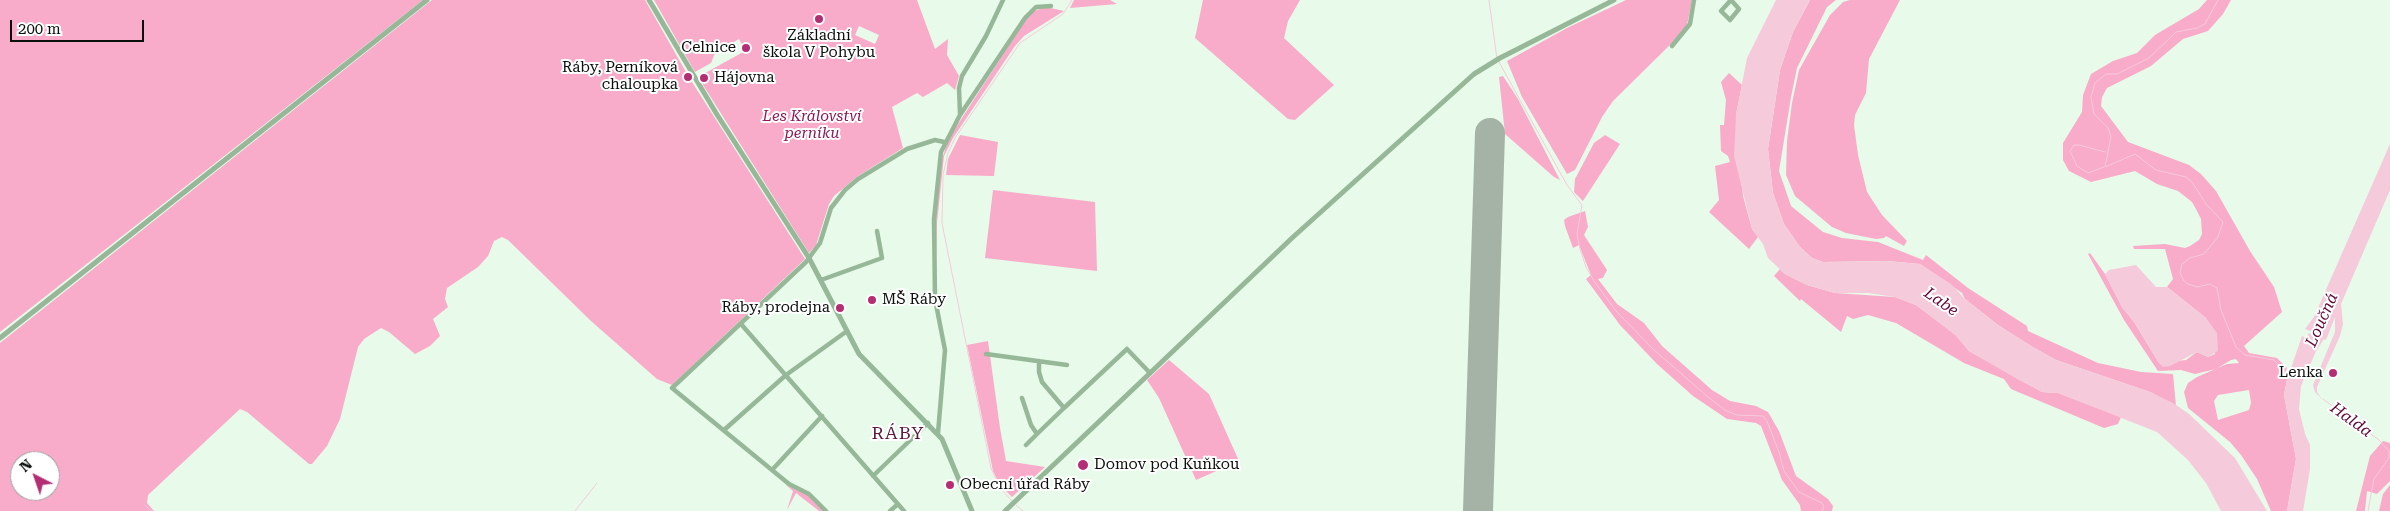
<!DOCTYPE html>
<meta charset="utf-8">
<style>
body{margin:0}
#map{position:relative;width:2390px;height:511px;overflow:hidden;background:#e8fae9;font-family:"Roboto Serif",serif}
canvas{display:block}
.north{position:absolute;left:10px;top:451px;width:50px;height:50px;box-sizing:border-box;background:#fff;border:1px solid #9d9f9d;border-radius:50%;rotate:319deg;font-size:14px;font-weight:700;line-height:20px;text-align:center;color:#090f0a}
.north::after{content:'';display:block;margin:auto;width:18px;height:22px;background:#b42e73;clip-path:polygon(50% 0,100% 100%,50% 72%,0 100%)}
.scale{position:absolute;left:10px;top:20px;width:134px;height:22px;box-sizing:border-box;border:2px solid #090f0a;border-top:0;padding-left:6px;font-size:15px;line-height:18px;white-space:nowrap;color:#090f0a;-webkit-text-stroke:4px #fff;paint-order:stroke}
</style>
<div id="map">
<canvas width="2390" height="511"></canvas>
<div class="north">N</div>
<div class="scale">200 m</div>
</div>
<script>
const g = document.querySelector('canvas').getContext('2d');
g.lineJoin = 'round';
function paint(path, color) {
  g.fillStyle = color;
  g.fill(path, 'evenodd');
}
function poly(rows) {
  const path = new Path2D();
  for (const r of rows) {
    path.moveTo(r[0], r[1]);
    for (let i = 2; i < r.length; i += 2) path.lineTo(r[i], r[i + 1]);
  }
  return path;
}
function strokePath(path, color, width, dash) {
  g.strokeStyle = color;
  g.lineWidth = width;
  g.lineCap = dash ? 'butt' : 'round';
  g.setLineDash(dash || []);
  g.stroke(path);
}
function write(font, color, halo, rows, align = 'center') {
  g.font = font + ' "Roboto Serif",serif';
  g.lineWidth = 4;
  g.setLineDash([]);
  g.textBaseline = 'middle';
  g.strokeStyle = halo;
  g.fillStyle = color;
  for (const [text, x, y, turn = 0] of rows) {
    g.save();
    g.translate(x, y);
    g.rotate((+turn || 0) * Math.PI / 180);
    g.textAlign = isNaN(turn) ? turn : align;
    if (halo) g.strokeText(text, 0, 0);
    g.fillText(text, 0, 0);
    g.restore();
  }
}
const green = poly([
 [0,0,423,0,0,332],
 [432,0,645,0,690,79,805,259,672,385,657,379,591,321,508,240,502,237,494,241,488,256,478,267,447,288,445,299,448,307,433,319,440,336,430,346,415,354,389,332,381,328,364,339,358,347,340,419,327,446,312,464,309,464,247,412,240,409,148,495,147,503,154,511,0,511,0,343],
 [20,461,50,461,50,491,20,491],
 [654,0,917,0,935,49,948,39,947,55,959,76,955,90,947,83,923,97,917,93,892,107,903,148,858,176,834,196,829,204,816,245,809,253,698,77,745,51,739,39,715,53,711,63,695,72],
 [859,26,879,35,875,44,855,35],
 [1074,0,1110,0,1117,4,1070,8],
 [1203,0,1300,0,1288,21,1284,38,1334,85,1295,120,1288,119,1195,38],
 [1626,0,1692,0,1687,25,1680,35,1613,101,1602,117,1575,170,1567,174,1522,97,1507,61,1567,28],
 [1810,0,1836,0,1827,7,1797,68,1791,97,1779,171,1791,206,1823,232,1842,238,1878,242,1923,260,1926,255,1968,288,2027,326,2028,331,2098,363,2141,372,2173,374,2176,406,2150,392,2056,360,2031,346,1998,325,1965,299,1962,293,1920,264,1887,261,1823,262,1812,258,1800,247,1784,224,1773,193,1768,149,1780,70,1793,32],
 [1850,0,1900,0,1869,59,1866,93,1855,115,1854,125,1858,155,1867,192,1882,215,1907,241,1904,246,1886,236,1884,238,1876,239,1846,233,1832,227,1795,196,1786,175,1787,141,1792,103,1799,70,1830,15,1843,2],
 [2207,0,2231,0,2223,14,2208,31,2183,39,2151,66,2107,88,2102,97,2101,106,2128,142,2189,165,2201,174,2216,191,2250,251,2274,287,2282,312,2244,346,2249,353,2277,358,2287,368,2285,373,2287,380,2284,395,2296,459,2287,511,2271,511,2257,479,2241,455,2230,442,2188,408,2184,392,2188,383,2197,377,2227,364,2239,363,2236,359,2231,360,2216,369,2195,374,2181,370,2158,371,2124,320,2088,254,2090,253,2105,274,2122,307,2134,322,2159,363,2186,360,2197,352,2208,357,2215,354,2206,318,2167,287,2173,279,2165,249,2134,249,2133,246,2165,244,2185,248,2190,246,2199,240,2202,234,2201,219,2196,209,2192,202,2178,191,2157,184,2135,171,2091,182,2069,171,2063,160,2063,143,2082,112,2083,95,2091,74,2113,61,2137,53,2155,35,2199,9],
 [2249,390,2251,403,2249,410,2218,420,2214,401,2218,395],
 [1046,7,1064,11,1024,36,1015,46,953,138,944,156,937,223,936,273,935,207,941,162,949,138,1026,19,1034,11],
 [1729,73,1742,85,1736,115,1743,196,1752,229,1758,237,1749,249,1709,212,1719,200,1715,166,1730,162,1728,156,1721,151,1720,125,1724,125,1726,100,1721,82],
 [1503,76,1518,99,1560,180,1554,177,1505,134,1499,77],
 [960,135,998,142,994,176,946,175,948,159],
 [1605,135,1620,144,1583,201,1574,192,1575,179,1594,143],
 [993,190,1095,202,1097,271,985,258],
 [1585,211,1588,227,1584,235,1607,270,1603,278,1598,279,1617,304,1644,323,1662,346,1712,390,1730,401,1756,406,1768,412,1779,431,1796,476,1828,499,1833,506,1832,511,1801,511,1800,505,1782,480,1761,426,1756,423,1727,419,1693,396,1657,364,1620,325,1586,279,1591,275,1579,245,1573,248,1565,226,1564,220,1568,217],
 [1780,269,1785,274,1807,285,1835,293,1895,297,1916,305,1956,335,1969,351,2042,392,2058,393,2121,417,2118,424,2104,428,2011,389,2004,379,1964,363,1896,323,1868,315,1853,319,1847,316,1841,332,1801,299,1800,301,1774,276],
 [988,341,1000,428,1006,461,1045,467,1012,497,1000,485,993,471,967,345],
 [1169,360,1209,394,1239,461,1196,480,1159,398,1147,380],
 [2383,441,2390,443,2390,481,2377,494,2367,491,2365,511,2356,511,2370,456],
 [786,485,810,496,824,511,819,511,796,493,787,510,793,491],
 [2390,485,2390,511,2379,511,2383,494]
]);
const water = poly([
 [1776,0,1810,0,1793,32,1780,70,1768,149,1773,193,1784,224,1800,247,1812,258,1823,262,1887,261,1920,264,1951,284,1965,299,1998,325,2031,346,2056,360,2150,392,2173,403,2189,414,2235,458,2267,511,2221,511,2206,483,2188,460,2157,432,2071,398,2058,393,2042,392,2019,380,1969,351,1955,335,1916,305,1895,297,1868,293,1835,293,1807,285,1785,274,1768,258,1763,244,1752,229,1734,156,1736,115,1747,58],
 [2390,144,2390,190,2341,304,2343,324,2340,336,2317,387,2317,392,2322,399,2315,392,2313,385,2335,332,2335,317,2326,340,2324,339,2316,351,2301,386,2299,409,2305,434,2310,445,2310,469,2303,511,2287,511,2296,459,2284,395,2287,380,2285,372,2290,371,2302,336,2306,338,2309,333,2311,334,2313,332,2305,329,2314,317],
 [2136,265,2156,287,2167,287,2206,318,2217,333,2218,351,2208,357,2197,352,2170,366,2163,367,2159,363,2134,322,2122,307,2105,274,2109,270]
]);
const stream = poly([
 [1489,0,1497,59],
 [2218,0,2205,24,2197,28,2176,32,2149,58,2117,74,2106,74,2095,83,2091,97,2094,114,2108,128,2111,137,2105,167,2135,154,2156,170,2186,177,2192,182,2206,204,2223,222,2218,237,2213,243,2204,254,2190,258,2182,264,2180,273,2184,281,2188,284,2197,287,2210,284,2217,288,2221,310,2236,347,2245,355,2274,360,2286,372],
 [1499,62,1567,185,1582,205,1577,234,1580,249,1586,267,1594,281,1616,311,1653,349,1708,397,1725,410,1736,415,1763,416,1767,421,1779,452,1784,471,1799,492,1822,503,1824,507,1822,511],
 [2104,167,2088,173,2077,166,2070,151,2074,145,2079,145,2105,152],
 [2323,399,2379,440,2389,451,2389,458,2374,479,2368,511],
 [1013,502,1000,488,991,468,942,223,943,175,948,153,955,138,1020,43,1063,14,1072,0],
 [145,505,151,511],
 [1016,505,1023,511],
 [575,511,597,483]
]);
const runway = poly([
 [1478,511,1490,133]
]);
const minor = poly([
 [1731,0,1739,9,1730,20,1721,11,1731,0],
 [1672,46,1690,24,1694,0],
 [960,114,959,88,962,76,986,36,1003,0],
 [821,280,882,258,877,231],
 [741,324,904,511],
 [986,354,1067,365],
 [1039,361,1039,372,1042,382,1064,408,1127,349,1150,373],
 [1022,398,1031,425,1037,434,1064,408],
 [724,430,786,375,847,331],
 [938,433,945,350,935,299,934,219,941,152,960,115,1025,18,1036,7,1051,6],
 [1026,445,1037,434],
 [772,470,822,416],
 [873,476,928,423],
 [826,511,809,494,789,484,672,388,806,262,820,243,831,208,845,190,858,179,907,149,935,140,944,142],
 [890,511,898,504]
]);
const tertiary = poly([
 [649,0,716,113,809,258,859,354,942,439,972,511],
 [0,338,427,0],
 [1005,511,1292,238,1474,74,1500,58,1614,0]
]);
const markers = [
 [819,19,5,"#b42e73"],
 [746,48,5,"#b42e73"],
 [688,77,5,"#b42e73"],
 [704,78,5,"#b42e73"],
 [872,300,5,"#b42e73"],
 [840,308,5,"#b42e73"],
 [2333,373,5,"#b42e73"],
 [1083,465,6,"#b42e73"],
 [950,485,5,"#b42e73"]
];
const poiNames = [
 ["Základní",819,36,"center"],
 ["škola V Pohybu",819,53,"center"],
 ["Celnice",736,48],
 ["Ráby, Perníková",678,68],
 ["chaloupka",678,85],
 ["Hájovna",714,78,"left"],
 ["MŠ Ráby",882,300,"left"],
 ["Ráby, prodejna",830,308],
 ["Lenka",2323,373],
 ["Domov pod Kuňkou",1094,465,"left"],
 ["Obecní úřad Ráby",960,485,"left"]
];
const parkNames = [
 ["Les Království",812,117],
 ["perníku",812,134]
];
const waterNames = [
 ["Labe",1941,302,35],
 ["Loučná",2322,320,-66],
 ["Halda",2351,420,36]
];
const quarterNames = [
 ["RÁBY",898,434]
];
paint(green, '#f9abca');
paint(water, '#f5cbdb');
strokePath(stream, '#f5cbdb', 1);
strokePath(runway, '#a4b3a6', 30);
strokePath(minor, '#96b898', 4.5);
strokePath(tertiary, '#96b898', 5);
for (const [x, y, r, color] of markers) {
  const dot = new Path2D();
  dot.arc(x, y, r, 0, 2 * Math.PI);
  g.fillStyle = color;
  g.fill(dot);
  strokePath(dot, '#fff', 2);
}
write('15px', '#090f0a', '#fff', poiNames, 'right');
write('italic 15px', '#8b1856', '#fff', parkNames);
write('italic 16px', '#610839', '#fff', waterNames);
g.letterSpacing = '1px';
write('18px', '#5a1a39', '#fff', quarterNames);
g.letterSpacing = '0px';
</script>
